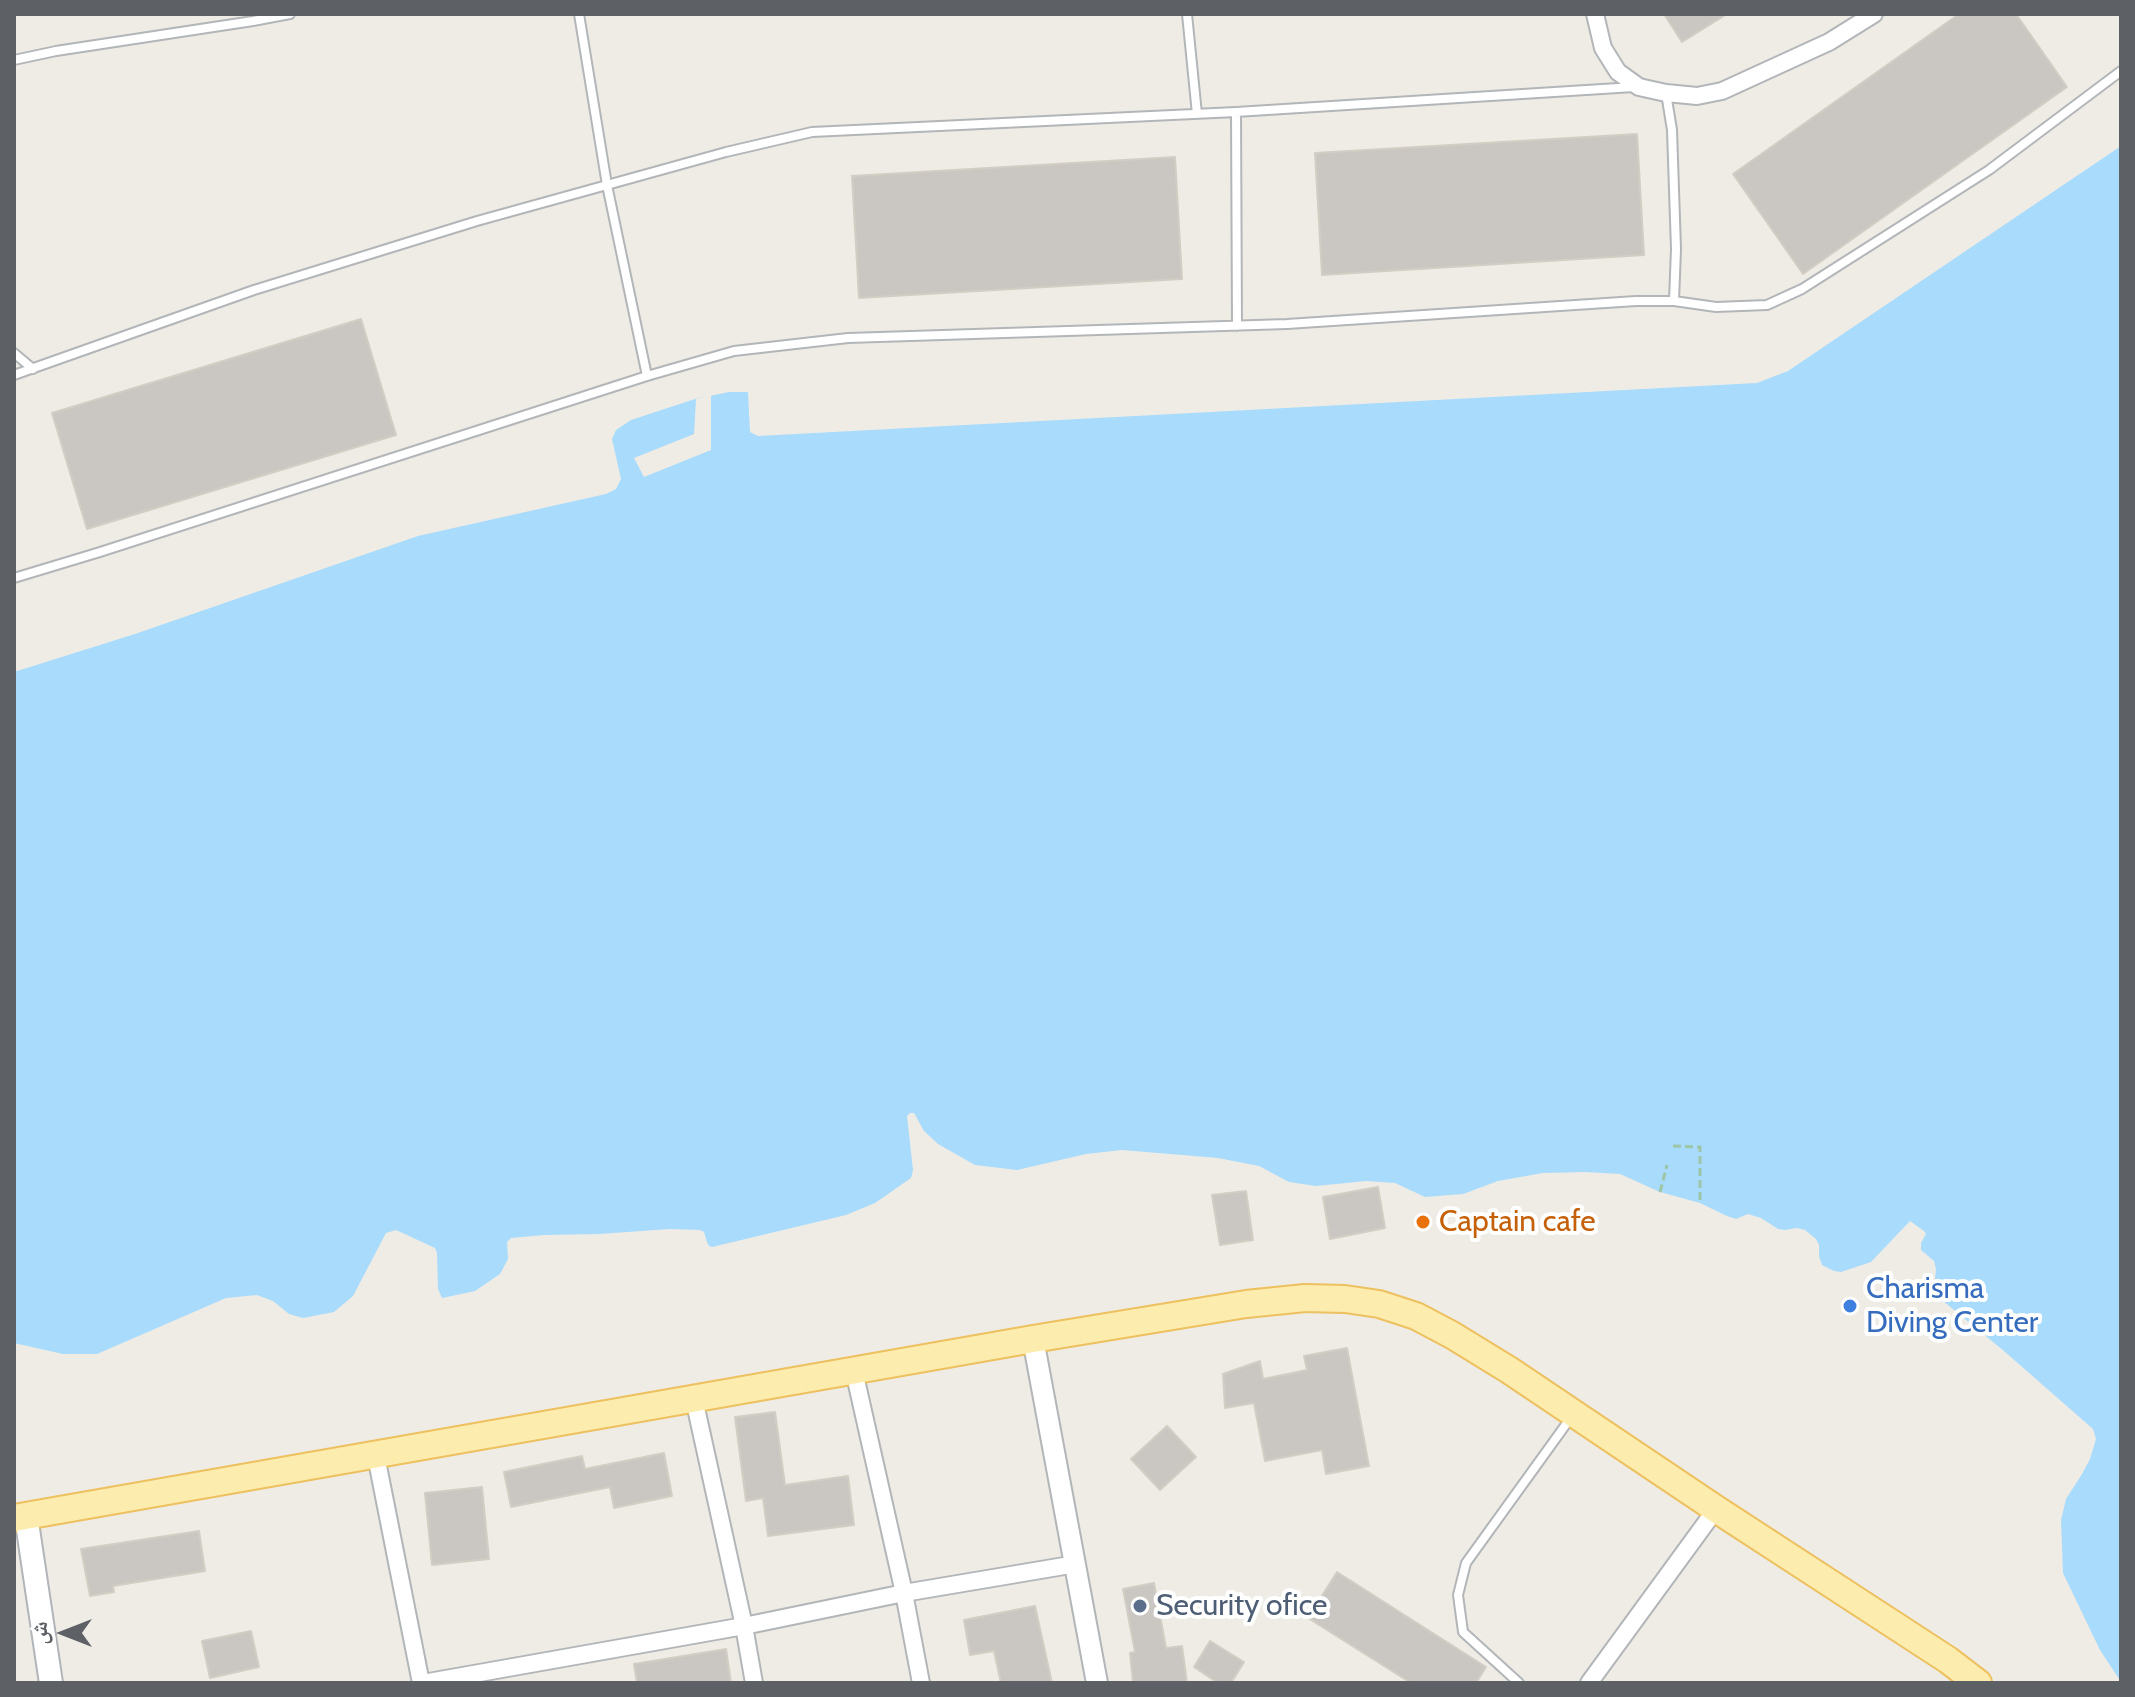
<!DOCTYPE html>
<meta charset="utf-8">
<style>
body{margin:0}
#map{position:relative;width:2135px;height:1697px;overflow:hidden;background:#efece5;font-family:Cabin,"Noto Naskh Arabic",sans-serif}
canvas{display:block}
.frame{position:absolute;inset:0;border:16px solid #5d6165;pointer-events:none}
.north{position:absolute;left:24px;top:1593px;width:80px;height:80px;-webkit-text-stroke:6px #fff;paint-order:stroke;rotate:270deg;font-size:22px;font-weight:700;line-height:32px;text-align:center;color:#5d6165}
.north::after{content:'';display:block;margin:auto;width:28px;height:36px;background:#5d6165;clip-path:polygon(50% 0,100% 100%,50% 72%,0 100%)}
</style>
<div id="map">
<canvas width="2135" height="1697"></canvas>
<div class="frame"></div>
<div class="north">ش</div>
</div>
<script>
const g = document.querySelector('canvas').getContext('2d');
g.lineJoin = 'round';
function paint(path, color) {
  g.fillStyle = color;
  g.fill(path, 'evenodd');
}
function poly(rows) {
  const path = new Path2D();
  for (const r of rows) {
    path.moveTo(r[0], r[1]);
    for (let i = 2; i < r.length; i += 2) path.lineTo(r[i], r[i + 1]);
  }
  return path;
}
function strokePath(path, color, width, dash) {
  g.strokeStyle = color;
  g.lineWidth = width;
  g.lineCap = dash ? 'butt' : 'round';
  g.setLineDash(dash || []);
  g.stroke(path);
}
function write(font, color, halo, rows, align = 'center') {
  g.font = font + ' Cabin,sans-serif';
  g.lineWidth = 8;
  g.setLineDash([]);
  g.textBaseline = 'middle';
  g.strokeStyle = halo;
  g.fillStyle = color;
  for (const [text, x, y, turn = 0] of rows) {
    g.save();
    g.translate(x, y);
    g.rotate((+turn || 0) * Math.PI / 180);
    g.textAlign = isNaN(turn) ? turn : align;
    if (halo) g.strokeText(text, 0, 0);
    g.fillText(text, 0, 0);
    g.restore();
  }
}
const water = poly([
 [2121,146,2121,1682,2100,1650,2063,1573,2061,1520,2066,1499,2082,1474,2090,1459,2096,1439,2093,1429,2004,1351,1937,1296,1934,1290,1936,1269,1934,1261,1921,1250,1921,1243,1926,1234,1924,1231,1910,1221,1871,1262,1841,1272,1834,1271,1822,1265,1819,1256,1819,1245,1816,1239,1805,1230,1797,1228,1785,1230,1778,1229,1761,1218,1748,1214,1736,1219,1727,1216,1700,1203,1660,1192,1620,1174,1585,1172,1543,1173,1498,1181,1463,1194,1425,1197,1395,1183,1366,1181,1316,1186,1289,1182,1259,1166,1218,1158,1122,1150,1086,1154,1017,1170,975,1165,938,1144,924,1131,914,1113,910,1113,907,1116,913,1170,911,1178,875,1203,846,1215,712,1247,709,1246,707,1242,704,1232,700,1230,670,1229,599,1234,544,1235,511,1238,507,1242,508,1259,500,1274,475,1291,442,1298,438,1289,437,1253,435,1248,396,1230,386,1233,353,1296,334,1312,303,1318,289,1314,273,1301,257,1295,226,1298,97,1354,63,1354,14,1343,14,672,135,634,418,536,606,494,616,489,621,479,612,439,616,430,631,420,695,399,729,392,748,392,750,432,758,436,1757,383,1788,371]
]);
const pier = poly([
 [711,395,711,450,644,477,634,458,694,434,696,399]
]);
const building = poly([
 [1664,14,1727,14,1682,42,1664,14],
 [1959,14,2016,14,2067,87,1803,274,1733,174,1959,14],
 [1637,134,1644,255,1322,275,1315,153,1637,134],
 [1175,157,1182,279,859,298,852,176,1175,157],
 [361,319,396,435,87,529,52,413,361,319],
 [1378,1187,1385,1228,1330,1239,1323,1197,1378,1187],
 [1246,1191,1253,1240,1220,1245,1212,1195,1246,1191],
 [1347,1348,1369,1466,1326,1474,1322,1450,1265,1461,1254,1403,1225,1408,1223,1374,1260,1361,1263,1379,1307,1370,1304,1356,1347,1348],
 [775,1412,785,1485,848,1476,854,1525,768,1536,763,1498,746,1501,735,1417,775,1412],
 [1167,1426,1196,1457,1160,1490,1131,1459,1167,1426],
 [664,1453,672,1496,614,1508,610,1487,511,1507,504,1472,582,1456,585,1469,664,1453],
 [482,1487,489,1559,432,1565,425,1493,482,1487],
 [199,1531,205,1571,113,1586,114,1592,90,1596,81,1549,199,1531],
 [1337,1572,1486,1667,1476,1683,1411,1683,1308,1618,1337,1572],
 [1154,1583,1166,1648,1182,1646,1187,1683,1133,1683,1130,1653,1135,1652,1123,1589,1154,1583],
 [1035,1606,1052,1683,1001,1683,994,1651,970,1655,964,1620,1035,1606],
 [251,1631,259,1667,210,1678,202,1641,251,1631],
 [1210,1641,1244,1662,1231,1683,1218,1683,1194,1667,1210,1641],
 [726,1649,731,1683,637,1683,634,1664,726,1649]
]);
const path = poly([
 [1673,1146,1700,1147,1700,1203],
 [1660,1192,1667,1165]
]);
const service = poly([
 [579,14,607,185,647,376],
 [1187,14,1197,114],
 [14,60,56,51,253,21,290,14],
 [1236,112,1237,326],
 [1674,301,1716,307,1767,305,1802,289,1989,170,2121,71],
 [14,353,33,369],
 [14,375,254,290,477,221,726,152,812,132,1236,112,1634,87],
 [14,578,100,552,647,376,734,351,848,338,1287,324,1636,301,1674,301,1676,249,1672,130,1666,93],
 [1519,1683,1463,1632,1458,1595,1466,1563,1572,1416]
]);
const minor = poly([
 [1595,14,1603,48,1618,72,1639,87,1666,93,1697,96,1722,91,1829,42,1874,14],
 [854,1371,904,1593,921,1683],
 [694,1399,744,1626,754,1683],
 [376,1456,421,1683],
 [423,1683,744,1626,904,1593,1076,1564],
 [1589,1683,1716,1509]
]);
const tertiary = poly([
 [1033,1339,1097,1683]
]);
const secondary = poly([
 [26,1516,51,1683]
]);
const primary = poly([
 [14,1518,1033,1339,1246,1304,1305,1298,1345,1299,1379,1304,1416,1316,1452,1335,1509,1370,1716,1509,1948,1660,1978,1683]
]);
const markers = [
 [1423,1222,8,"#e8710a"],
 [1850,1306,8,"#3f7fe0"],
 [1140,1606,8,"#5c6f8a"]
];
const foodNames = [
 ["Captain cafe",1439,1222]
];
const shopNames = [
 ["Charisma",1866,1289],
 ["Diving Center",1866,1323]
];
const serviceNames = [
 ["Security ofice",1156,1606]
];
paint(water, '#a8dbfc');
paint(pier, '#efece5');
paint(building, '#cac7c2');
strokePath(building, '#d3cec4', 2);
strokePath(service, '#b2b6b9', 12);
strokePath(minor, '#b2b6b9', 20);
strokePath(tertiary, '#b2b6b9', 24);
strokePath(secondary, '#b1b5b9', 26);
strokePath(primary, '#edc060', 30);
strokePath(path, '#9cc6a6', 3, [8, 4]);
strokePath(service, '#fff', 8);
strokePath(minor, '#fff', 16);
strokePath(tertiary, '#fff', 20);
strokePath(secondary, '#fff', 22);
strokePath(primary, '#fcecad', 26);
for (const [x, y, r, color] of markers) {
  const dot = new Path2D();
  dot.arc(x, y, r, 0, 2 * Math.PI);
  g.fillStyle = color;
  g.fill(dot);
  strokePath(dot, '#fff', 3);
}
write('30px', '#c56008', '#fff', foodNames, 'left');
write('30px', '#366cbe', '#fff', shopNames, 'left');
write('30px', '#4e5e75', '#fff', serviceNames, 'left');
</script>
